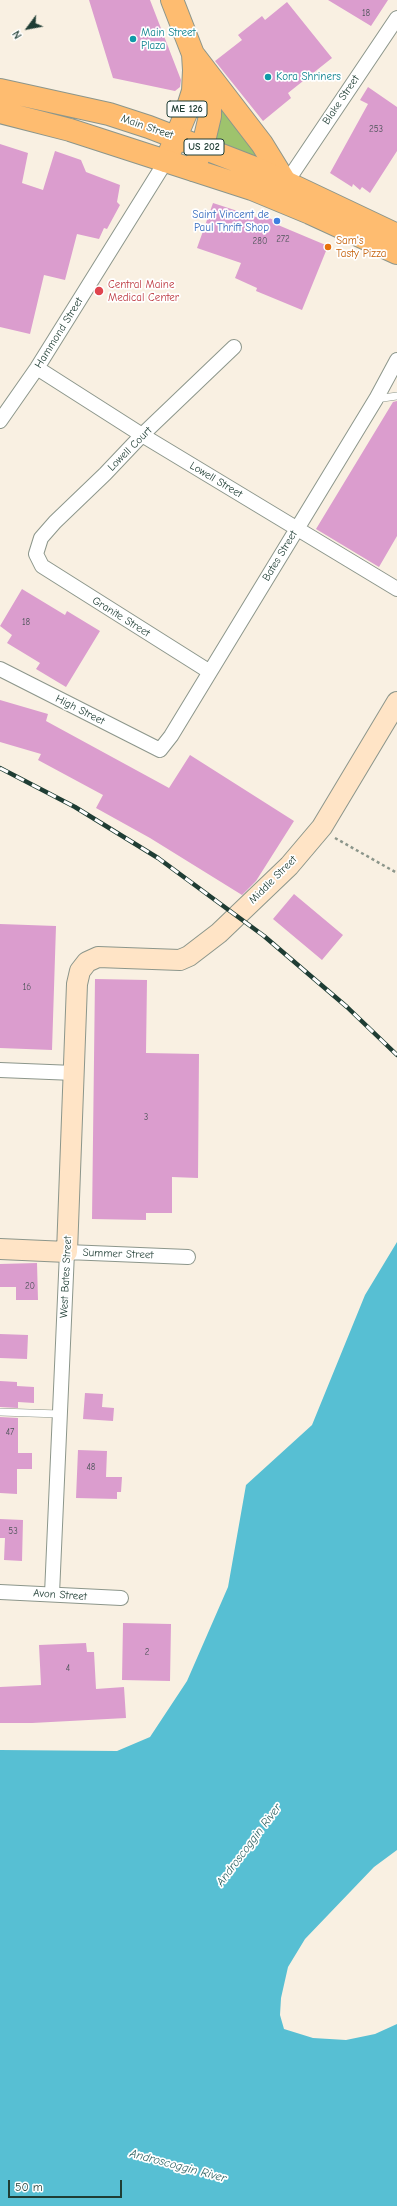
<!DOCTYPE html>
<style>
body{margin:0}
#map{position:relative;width:397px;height:2206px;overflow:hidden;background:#f9f0e2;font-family:"Comic Neue",sans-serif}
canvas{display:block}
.north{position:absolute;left:8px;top:8px;width:40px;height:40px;-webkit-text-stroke:3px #fff;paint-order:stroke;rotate:238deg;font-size:11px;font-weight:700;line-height:16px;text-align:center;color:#1f3d34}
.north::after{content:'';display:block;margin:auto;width:14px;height:18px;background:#1f3d34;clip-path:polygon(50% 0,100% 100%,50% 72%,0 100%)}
.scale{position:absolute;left:8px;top:2180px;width:114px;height:18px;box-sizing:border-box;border:2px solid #1f3d34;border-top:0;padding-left:5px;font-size:12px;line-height:14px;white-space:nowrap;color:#1f3d34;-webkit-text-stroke:3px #fff;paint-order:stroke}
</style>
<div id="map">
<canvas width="397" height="2206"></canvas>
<div class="north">N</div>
<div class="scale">50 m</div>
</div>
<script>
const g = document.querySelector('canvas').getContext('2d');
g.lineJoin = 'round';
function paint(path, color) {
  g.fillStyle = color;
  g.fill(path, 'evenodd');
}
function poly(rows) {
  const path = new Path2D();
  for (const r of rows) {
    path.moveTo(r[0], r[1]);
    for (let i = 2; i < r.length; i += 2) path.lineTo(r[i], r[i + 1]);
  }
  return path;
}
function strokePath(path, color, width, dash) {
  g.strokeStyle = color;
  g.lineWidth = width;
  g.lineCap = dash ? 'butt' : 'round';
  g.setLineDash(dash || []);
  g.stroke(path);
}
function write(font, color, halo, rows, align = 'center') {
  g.font = font + ' "Comic Neue",sans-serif';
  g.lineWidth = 3.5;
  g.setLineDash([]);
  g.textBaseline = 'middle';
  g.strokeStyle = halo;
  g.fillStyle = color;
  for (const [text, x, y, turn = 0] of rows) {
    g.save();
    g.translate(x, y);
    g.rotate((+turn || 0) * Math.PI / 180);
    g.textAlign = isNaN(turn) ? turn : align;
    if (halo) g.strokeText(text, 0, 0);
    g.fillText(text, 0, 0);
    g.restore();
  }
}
const green = poly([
 [218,100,268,163,212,142]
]);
const water = poly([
 [397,1242,397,1850,374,1867,305,1939,288,1967,281,1998,280,2015,284,2029,313,2038,346,2040,375,2034,397,2024,397,2206,0,2206,0,1750,117,1751,150,1737,187,1681,228,1587,246,1485,312,1425,365,1295]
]);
const building = poly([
 [89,0,150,0,181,80,180,87,175,91,113,78],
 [328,0,388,0,371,26],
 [287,2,332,58,288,93,291,98,263,121,215,61,242,40,238,35,262,16,265,20],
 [368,87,397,107,397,151,370,193,362,187,360,190,353,184,352,187,330,173,368,104,360,100],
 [0,144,28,153,22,183,43,190,55,151,81,160,86,172,120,185,117,202,120,205,107,229,104,228,99,239,77,234,65,280,44,275,30,334,0,327],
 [213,203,259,218,261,215,279,222,278,225,328,246,302,310,256,291,257,288,235,278,241,263,197,248],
 [397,401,397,536,379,567,316,529,393,402],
 [22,589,65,615,67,611,100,631,66,687,36,669,40,663,7,643,12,635,0,626],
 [0,700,48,714,46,721,169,788,190,755,294,821,256,881,242,895,150,838,96,808,103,795,38,760,41,754,0,742],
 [294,894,343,935,322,960,273,919],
 [0,924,56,926,52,1050,0,1048],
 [95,979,147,980,146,1053,199,1054,198,1178,172,1177,172,1213,146,1213,146,1220,92,1219],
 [37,1263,38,1300,16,1300,16,1287,0,1287,0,1264],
 [0,1334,28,1335,27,1359,0,1358],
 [0,1381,17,1382,17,1386,34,1387,34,1403,18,1402,18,1408,0,1407],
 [85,1393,103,1394,102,1407,114,1408,113,1421,83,1419],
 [0,1417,18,1418,18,1453,32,1453,32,1469,17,1469,17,1494,0,1493],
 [78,1450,107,1451,106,1477,122,1477,121,1492,117,1492,117,1499,76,1498],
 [0,1519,23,1520,22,1561,4,1560,5,1538,0,1538],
 [123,1623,171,1624,170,1681,122,1680],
 [86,1643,87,1652,94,1652,96,1689,124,1687,126,1718,32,1723,0,1723,0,1687,41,1685,39,1645]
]);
const path = poly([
 [335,838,397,873]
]);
const lane = poly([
 [376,399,397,396],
 [0,1412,59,1414]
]);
const street = poly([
 [286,183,397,18],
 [37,368,142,435,397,589],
 [0,421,37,368,166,161],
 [0,669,160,750,171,736,376,399,397,360],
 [210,672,42,566,36,554,41,538,55,522,105,474,142,435,234,347],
 [0,1070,74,1073],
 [0,1592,121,1598],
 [52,1594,67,1252,188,1257]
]);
const secondary = poly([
 [0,1249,67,1252,77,984,80,971,87,962,98,957,180,960,189,956,219,933,289,866,322,827,397,702]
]);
const primary = poly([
 [193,54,262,144,286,183],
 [166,161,186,113,193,91,194,70,193,54,172,0],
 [194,170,205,137,210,116,210,100,200,70]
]);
const highway = poly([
 [0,90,109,114,149,127,260,170,397,235],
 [0,112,70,130,252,189,310,213,397,253]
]);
const rail = poly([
 [0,768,75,807,158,858,264,936,347,1007,397,1055]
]);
const markers = [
 [133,39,4,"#0f9aa8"],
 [268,77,4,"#0f9aa8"],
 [277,221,4,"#3f7fe0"],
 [328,247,4,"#e8710a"],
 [99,291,5,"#e0444e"]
];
const numberNames = [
 ["18",366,13],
 ["253",376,129],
 ["272",283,239],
 ["280",260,241],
 ["18",26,622],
 ["16",27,987],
 ["3",146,1117],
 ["20",30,1286],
 ["47",10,1432],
 ["48",91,1467],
 ["53",13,1531],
 ["2",147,1652],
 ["4",68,1668]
];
const shields = [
 [187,109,40],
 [204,147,40]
];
const shieldNames = [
 ["ME 126",187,109],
 ["US 202",204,147]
];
const cultureNames = [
 ["Main Street",141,33],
 ["Plaza",141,46],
 ["Kora Shriners",276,77]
];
const streetNames = [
 ["Blake Street",341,100,-56],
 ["Main Street",147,127,19],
 ["Hammond Street",59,333,-58],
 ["Lowell Court",130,449,-45],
 ["Lowell Street",216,480,31],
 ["Bates Street",280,556,-59],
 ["Granite Street",121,617,32],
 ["High Street",80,710,27],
 ["Middle Street",273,880,-45],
 ["Summer Street",118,1254,2],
 ["West Bates Street",66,1277,-87],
 ["Avon Street",60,1595,4]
];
const shopNames = [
 ["Saint Vincent de",269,215],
 ["Paul Thrift Shop",269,228]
];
const foodNames = [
 ["Sam's",336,241],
 ["Tasty Pizza",336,254]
];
const healthNames = [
 ["Central Maine",108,285],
 ["Medical Center",108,298]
];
const waterNames = [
 ["Androscoggin River",249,1845,-53],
 ["Androscoggin River",178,2166,15]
];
paint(green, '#9ec36d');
paint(water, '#57bfd3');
paint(building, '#db9dce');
strokePath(lane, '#8c968b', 8);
strokePath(street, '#8c968b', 16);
strokePath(secondary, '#8c968b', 22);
strokePath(primary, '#8c968b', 24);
strokePath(highway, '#8c968b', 24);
strokePath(path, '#8c968b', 2.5, [3, 3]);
strokePath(lane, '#fff', 7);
strokePath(street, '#fff', 14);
strokePath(secondary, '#ffe4c6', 20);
strokePath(primary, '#febc70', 22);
strokePath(highway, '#febc70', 22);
strokePath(rail, '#1f3d34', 4.5);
strokePath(rail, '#fff', 3, [9]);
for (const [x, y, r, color] of markers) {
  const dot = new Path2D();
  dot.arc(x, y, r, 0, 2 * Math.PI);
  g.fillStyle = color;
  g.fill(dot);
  strokePath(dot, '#fff', 1.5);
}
write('9px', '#4e555a', null, numberNames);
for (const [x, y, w] of shields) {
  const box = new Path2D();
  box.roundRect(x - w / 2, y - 8, w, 16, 3);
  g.fillStyle = '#fff';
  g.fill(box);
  strokePath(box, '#1f3d34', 1);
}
write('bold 10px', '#1f3d34', null, shieldNames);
write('11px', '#0d838f', '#fff', cultureNames, 'left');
write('11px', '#1f3d34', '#fff', streetNames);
write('11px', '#366cbe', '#fff', shopNames, 'right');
write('11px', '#c56008', '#fff', foodNames, 'left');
write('11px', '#be3a42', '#fff', healthNames, 'left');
write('italic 12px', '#306464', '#fff', waterNames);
</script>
